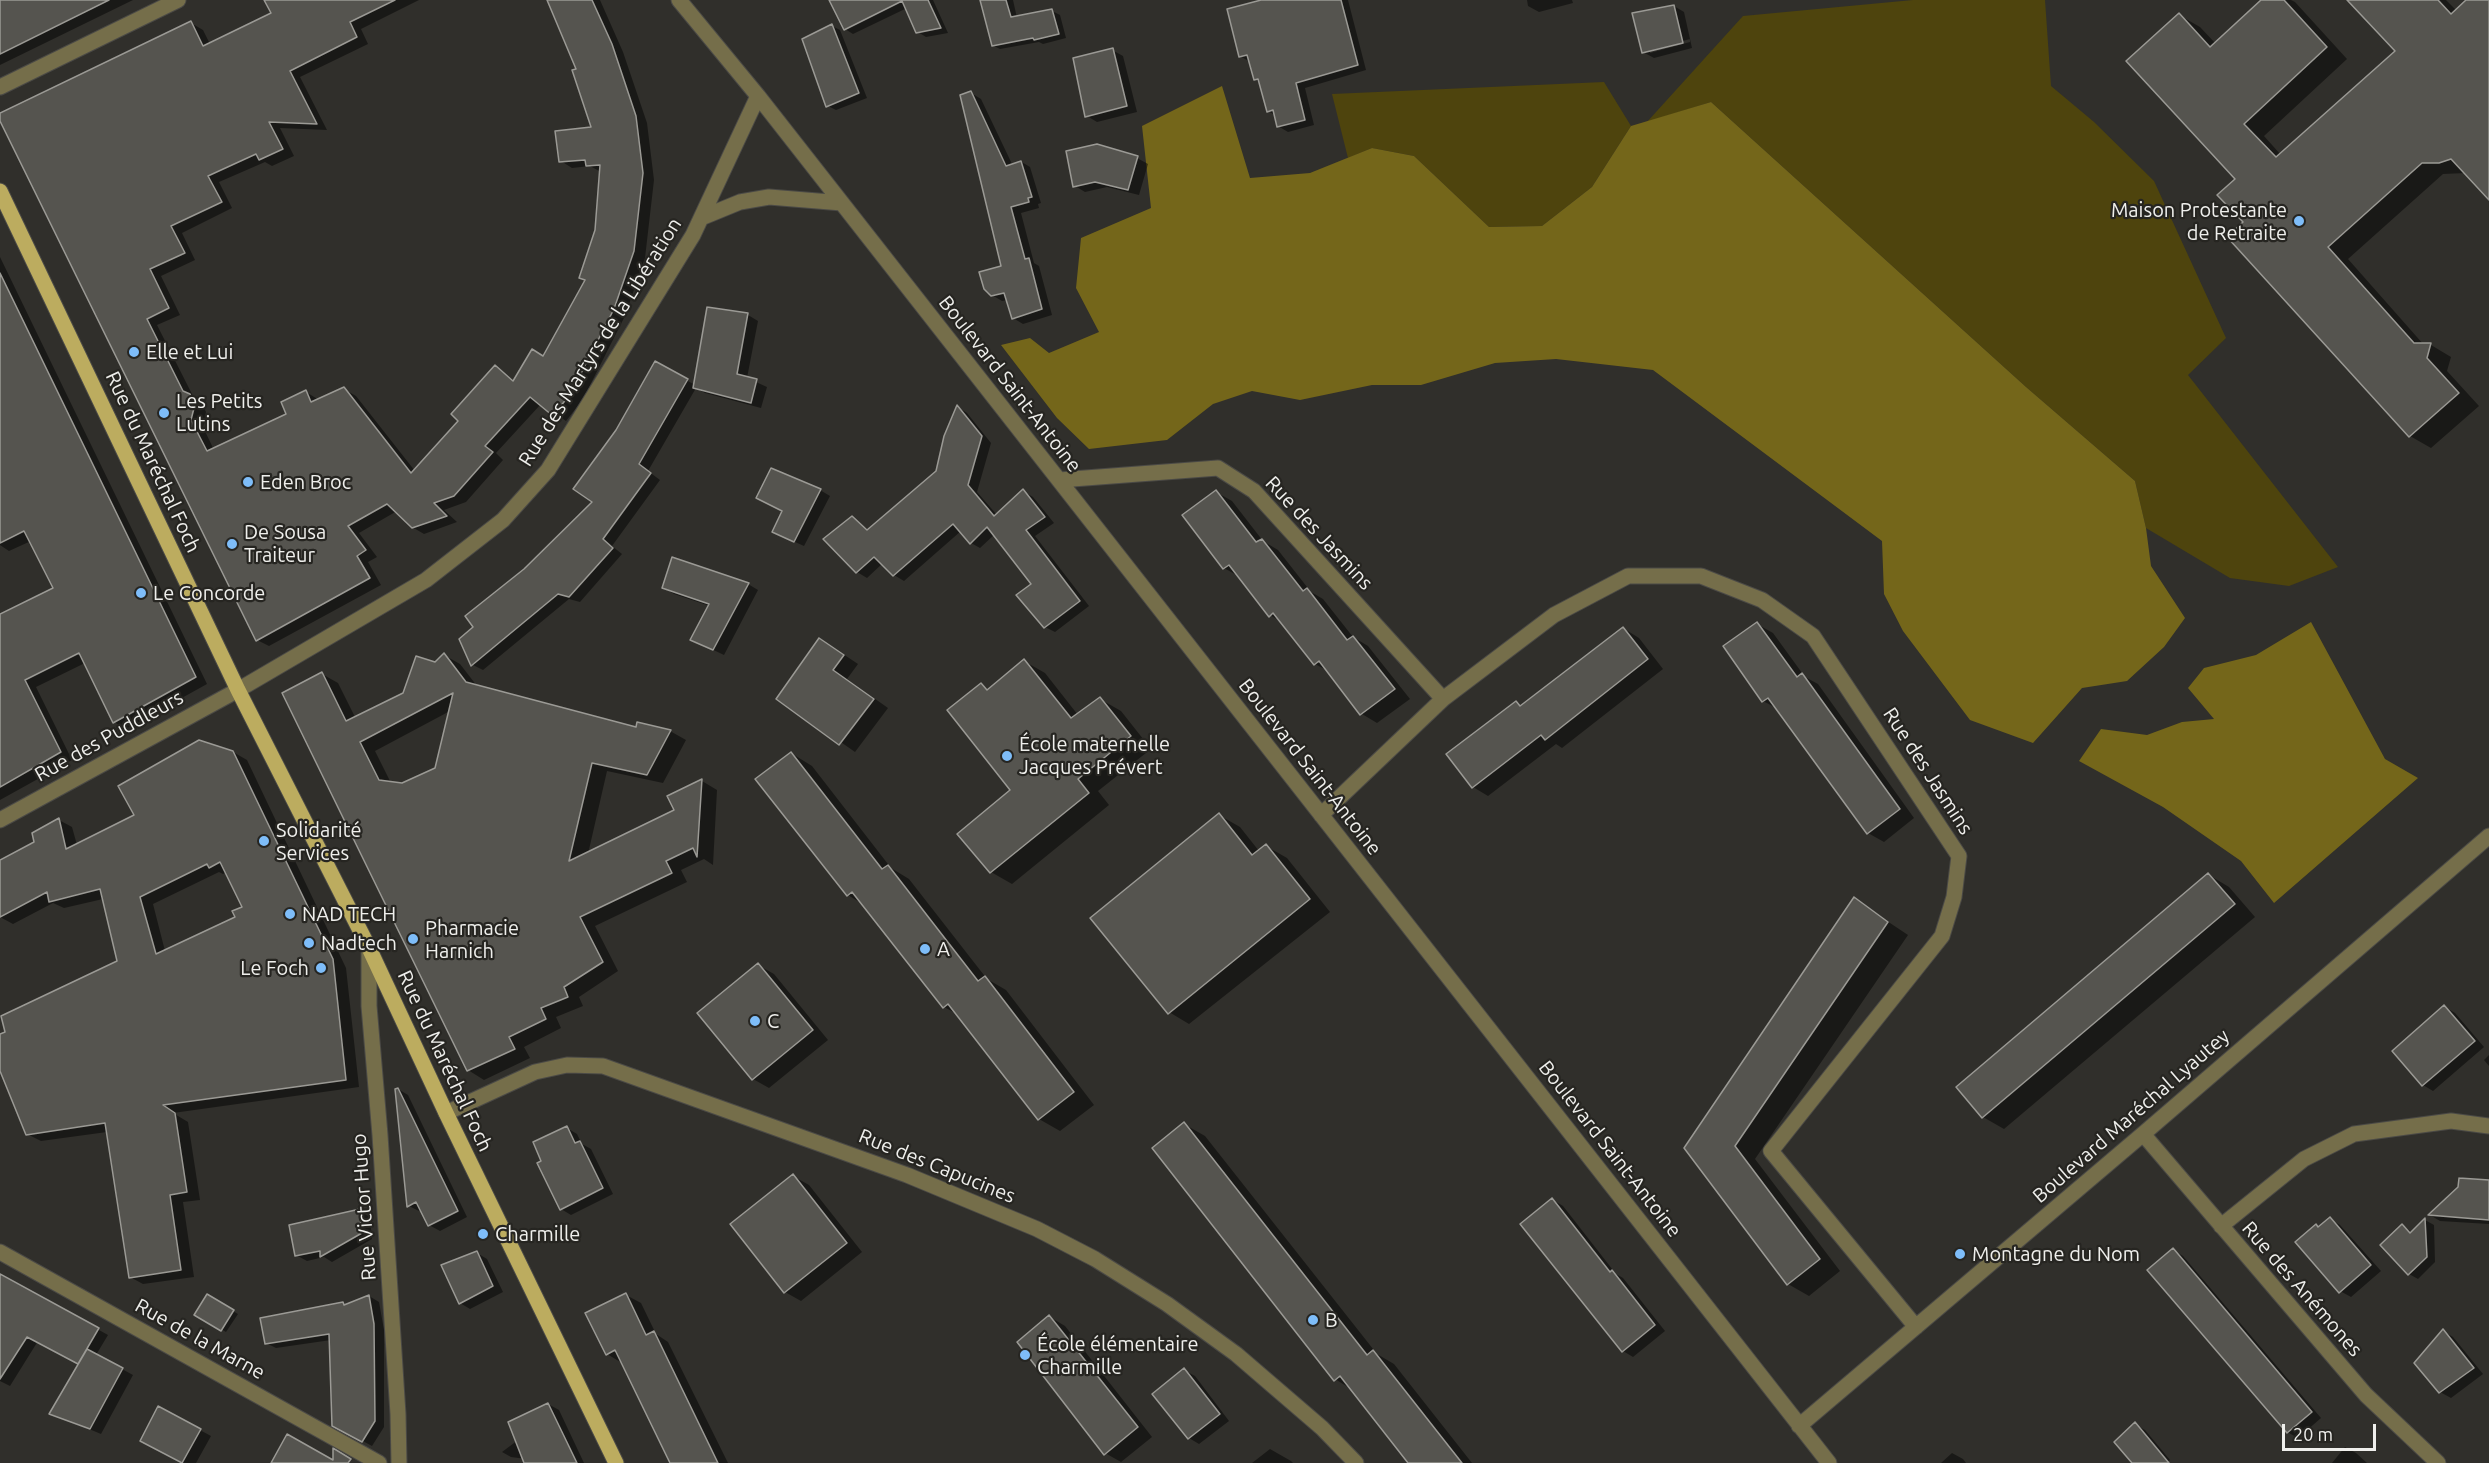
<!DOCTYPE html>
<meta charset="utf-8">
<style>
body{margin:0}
#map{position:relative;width:2489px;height:1463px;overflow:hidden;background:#302f2b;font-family:Ubuntu,sans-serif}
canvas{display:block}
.scale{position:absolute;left:2282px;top:1424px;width:94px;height:27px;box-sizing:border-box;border:3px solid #efefec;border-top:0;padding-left:8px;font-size:18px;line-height:21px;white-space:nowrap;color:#efefec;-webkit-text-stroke:4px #262521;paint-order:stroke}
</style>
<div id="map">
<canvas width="2489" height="1463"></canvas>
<div class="scale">20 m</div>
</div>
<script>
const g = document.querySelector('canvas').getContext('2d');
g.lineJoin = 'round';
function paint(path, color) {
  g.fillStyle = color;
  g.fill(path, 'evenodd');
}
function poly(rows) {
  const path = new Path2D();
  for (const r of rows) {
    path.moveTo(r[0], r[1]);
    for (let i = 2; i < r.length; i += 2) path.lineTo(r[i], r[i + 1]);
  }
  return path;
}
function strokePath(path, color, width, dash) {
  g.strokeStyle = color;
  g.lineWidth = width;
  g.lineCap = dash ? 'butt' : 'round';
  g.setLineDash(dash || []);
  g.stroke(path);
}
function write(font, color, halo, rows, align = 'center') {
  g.font = font + ' Ubuntu,sans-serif';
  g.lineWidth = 4.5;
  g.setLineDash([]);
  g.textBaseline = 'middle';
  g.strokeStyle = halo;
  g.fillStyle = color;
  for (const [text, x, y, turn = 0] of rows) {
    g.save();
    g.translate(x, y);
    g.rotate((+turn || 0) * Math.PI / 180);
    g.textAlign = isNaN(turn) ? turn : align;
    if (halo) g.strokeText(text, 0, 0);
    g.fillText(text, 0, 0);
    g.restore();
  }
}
const green = poly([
 [1913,0,2045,0,2051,86,2094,122,2154,181,2226,338,2188,375,2338,567,2289,586,2230,578,2146,528,2135,481,2026,387,1711,102,1647,122,1743,16],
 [1604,82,1631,126,1592,187,1542,226,1489,227,1414,156,1372,148,1348,158,1332,94]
]);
const forest = poly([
 [1222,86,1250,178,1310,173,1372,148,1414,156,1489,227,1542,226,1592,187,1631,126,1711,102,2026,387,2135,481,2146,528,2151,566,2185,618,2164,647,2127,681,2082,688,2033,743,1970,720,1903,631,1884,594,1882,541,1653,370,1556,359,1495,363,1421,385,1372,385,1300,400,1252,391,1213,404,1167,440,1089,449,1057,418,1001,345,1030,338,1049,353,1099,332,1076,288,1081,238,1151,208,1142,126],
 [2311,622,2385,759,2418,778,2274,903,2241,861,2163,807,2079,761,2101,729,2147,735,2182,722,2214,719,2188,688,2204,668,2256,655]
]);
const shadow = poly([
 [0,0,133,0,0,65],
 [266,0,419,0,361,29,368,44,300,77,327,130,280,128,294,156,272,166,265,162,219,182,232,208,182,233,195,260,161,276,180,315,157,325,194,398,202,403,206,412,203,427,214,450,288,415,306,392,319,400,344,389,356,396,415,471,460,420,495,367,515,381,543,358,587,280,596,230,601,172,590,166,572,168,561,161,593,128,578,70,549,0,600,0,623,52,647,123,654,180,645,258,625,316,583,399,566,421,541,404,496,453,503,460,466,502,444,510,457,522,424,534,412,527,397,511,359,533,377,557,368,562,381,585,269,646,257,640,0,117,0,115,191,23,203,30,210,44,273,13],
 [831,0,933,0,948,33,926,37,918,32,907,8,853,34,845,29],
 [981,0,1013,0,1017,18,1052,11,1060,15,1066,38,1043,44,1039,42,1000,49,992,45],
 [1267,0,1348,0,1366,70,1305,88,1314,125,1288,132,1278,126,1275,115,1268,111,1260,82,1255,79,1250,62,1240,56],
 [1527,0,1572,0,1573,3,1539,12,1528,6],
 [2263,0,2291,0,2295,2,2347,59,2264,136,2281,155,2397,51,2349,0,2446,0,2457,11,2469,0,2489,2,2489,195,2466,173,2443,174,2348,259,2424,345,2431,345,2451,357,2447,371,2479,406,2431,448,2410,436,2229,237,2245,222,2237,179,2179,15,2200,27,2216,44],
 [1674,6,1684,12,1692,48,1654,58,1643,52],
 [1690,39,1690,42,1650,53,1650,50],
 [832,26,840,30,867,98,836,110,828,106],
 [1112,50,1123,56,1137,112,1097,122,1087,116],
 [971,93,981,99,1012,164,1020,161,1030,167,1041,203,1038,204,1039,208,1021,213,1034,263,1039,266,1052,315,1023,324,1013,318,1008,300,1002,301,992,295,1003,267],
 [1137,158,1148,164,1139,195,1107,187,1085,192,1075,186],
 [0,257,207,684,126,729,114,722,85,663,36,687,72,760,0,800,0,616,55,589,31,541,9,551,0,545],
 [709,308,748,315,758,321,747,378,767,387,761,408,705,393,696,388,648,471,660,480,612,546,622,554,580,602,569,599,483,670,473,665,475,627,525,570,594,502,617,431,656,363,695,385],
 [958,407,967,413,991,443,977,492,997,515,1023,491,1033,497,1054,523,1035,536,1089,606,1055,632,1045,627,1033,584,995,534,980,548,971,543,961,531,904,581,894,575,883,563,867,578,857,572,852,518,869,530,937,472],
 [820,490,830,496,804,546,784,537],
 [1216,492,1232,501,1263,541,1278,550,1311,592,1323,599,1353,637,1368,646,1410,699,1377,723,1362,714,1328,671,1315,664,1283,623,1270,615,1240,577,1224,568],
 [748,584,758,590,724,655,703,645,710,606,674,594,664,588],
 [1757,624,1773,633,1805,677,1818,684,1914,818,1884,842,1868,833,1778,709,1763,701],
 [1623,628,1639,638,1663,669,1562,748,1556,744,1488,796,1473,787,1516,703,1522,707],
 [834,648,858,664,847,679,888,708,855,752,778,698],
 [444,655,460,664,477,686,637,728,670,731,686,740,663,783,607,771,588,854,676,811,702,781,717,790,713,865,704,859,681,870,687,882,595,926,618,971,579,997,583,1006,556,1017,561,1028,524,1047,530,1058,484,1080,468,1070,322,674,338,683,356,719,405,694],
 [460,673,458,681,452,680],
 [450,711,436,769,402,784,391,783,375,751],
 [1024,661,1045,673,1078,715,1100,699,1121,711,1151,749,1098,791,1109,805,1012,884,991,872,1013,790,981,685,989,690],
 [233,752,247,760,346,968,359,1087,173,1113,188,1122,200,1200,183,1202,194,1277,143,1284,130,1277,107,1132,41,1141,27,1134,0,1067,0,1036,119,962,103,899,64,908,53,903,13,924,0,917,0,862,36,843,59,820,72,827,77,845,137,815],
 [219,872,223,874,227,872,244,907,237,918,165,951,153,904],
 [791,753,812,766,891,868,909,879,987,979,1006,990,1094,1105,1060,1131,1039,1119,959,1015,944,1007,864,905,848,895],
 [1219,815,1240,827,1259,851,1266,846,1287,858,1330,912,1189,1024,1169,1012],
 [2209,875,2229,887,2255,917,2004,1129,1983,1117,1958,1087],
 [1854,899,1908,935,1755,1159,1840,1271,1809,1296,1788,1284,1685,1148],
 [758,965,774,974,828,1040,769,1088,753,1079],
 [2445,1007,2455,1013,2484,1047,2433,1091,2423,1085],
 [2489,1055,2489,1066,2484,1060],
 [398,1089,408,1095,467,1217,440,1231,429,1225,422,1210,419,1211,409,1206],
 [1184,1124,1205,1136,1377,1354,1394,1364,1472,1463,1410,1463,1351,1389,1335,1379],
 [567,1128,577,1134,582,1144,591,1149,613,1194,571,1215,561,1209],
 [793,1176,809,1185,862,1252,801,1301,785,1292],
 [2489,1182,2489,1224,2440,1221,2430,1215],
 [1553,1200,1563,1206,1616,1274,1623,1278,1665,1331,1633,1357,1623,1351],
 [360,1211,370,1217,372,1239,332,1262,324,1257,307,1261,296,1255],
 [2330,1219,2340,1225,2381,1271,2351,1297,2340,1291,2319,1228],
 [2425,1220,2434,1225,2435,1262,2418,1279,2409,1274,2402,1226,2412,1232],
 [2173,1250,2183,1256,2321,1418,2298,1438,2287,1432],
 [477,1253,487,1259,503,1292,470,1309,460,1303],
 [0,1275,108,1335,96,1355,133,1375,101,1434,51,1413,80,1364,38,1341,10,1386,0,1381],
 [626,1295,641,1303,656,1334,668,1342,728,1463,672,1463,622,1363,607,1354],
 [207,1296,238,1314,226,1332,196,1314],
 [369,1296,379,1302,384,1330,384,1427,372,1446,333,1425,331,1340,276,1348,266,1343,343,1304,345,1306],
 [1050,1317,1065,1326,1152,1437,1121,1462,1105,1453],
 [2443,1331,2453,1337,2483,1374,2451,1398,2440,1392],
 [1184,1370,1195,1376,1229,1421,1199,1444,1189,1438],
 [548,1404,559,1410,584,1463,528,1463,526,1459,511,1457,502,1452,518,1440],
 [159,1408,211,1436,196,1463,184,1463,142,1440],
 [2135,1424,2145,1430,2170,1460,2167,1463,2134,1463],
 [2345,1447,2356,1453,2367,1463,2332,1463],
 [1270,1449,1291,1461,1293,1463,1252,1463],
 [1952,1453,1963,1459,1966,1463,1941,1463]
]);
const building = poly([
 [0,0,109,0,0,54,0,0],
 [264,0,395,0,350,22,357,37,290,71,317,124,269,122,283,149,259,160,256,154,208,176,222,202,171,226,185,253,150,269,169,308,147,319,183,391,190,394,195,404,191,420,207,451,286,414,281,402,306,390,311,402,344,387,411,473,458,421,451,414,495,365,513,381,532,349,543,356,585,280,579,278,595,230,600,165,586,166,585,160,559,162,555,131,591,127,572,70,576,69,547,0,592,0,612,44,636,116,643,173,634,251,614,309,571,393,553,416,530,397,485,446,493,452,454,496,434,503,447,516,412,528,387,504,348,526,366,550,357,556,370,578,256,641,0,121,0,113,191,21,203,46,271,13,264,0],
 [829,0,928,0,941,28,916,33,902,1,844,30,829,0],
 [980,0,1006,0,1011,17,1052,9,1059,34,1034,40,1033,38,992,46,980,0],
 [1261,0,1341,0,1358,65,1296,83,1305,120,1277,127,1273,110,1267,112,1258,79,1254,80,1247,55,1239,57,1227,9,1261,0],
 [2261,0,2284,0,2327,47,2244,124,2276,157,2395,51,2347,0,2438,0,2451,14,2466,0,2489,0,2489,200,2451,159,2439,163,2422,163,2328,247,2414,343,2431,343,2427,358,2459,393,2409,437,2227,237,2243,222,2217,195,2235,179,2126,61,2179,13,2210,47,2261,0],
 [1674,5,1683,43,1642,53,1632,13,1674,5],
 [832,24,859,93,826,107,802,39,832,24],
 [1113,48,1127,106,1085,117,1073,58,1113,48],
 [971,91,1006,166,1021,161,1032,197,1028,198,1029,202,1011,207,1025,259,1029,258,1042,309,1012,319,1004,293,991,296,984,289,979,272,1001,266,960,95,971,91],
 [1097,144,1138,156,1128,190,1095,182,1073,187,1066,151,1097,144],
 [0,273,196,677,113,723,79,653,25,680,61,752,0,787,0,614,53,588,24,531,0,543,0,273],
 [707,307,748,313,737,374,757,379,751,403,693,388,707,307],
 [655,361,688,379,639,464,651,473,603,539,613,548,569,597,558,594,471,666,459,639,473,627,465,616,524,569,592,502,573,489,616,430,655,361],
 [957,405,982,436,968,485,994,516,1023,489,1045,517,1026,530,1080,601,1044,628,1016,595,1031,584,987,527,970,544,953,524,893,576,874,557,856,573,823,539,852,516,867,530,936,471,944,436,957,405],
 [771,468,821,489,794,542,772,532,782,511,756,498,771,468],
 [1216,490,1256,542,1262,539,1303,591,1307,588,1347,640,1353,636,1395,689,1360,715,1319,661,1314,665,1273,613,1269,617,1229,565,1223,569,1182,515,1216,490],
 [672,557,749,583,713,650,690,640,709,604,662,588,672,557],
 [1757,622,1797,677,1802,673,1900,809,1867,834,1768,698,1762,702,1723,646,1757,622],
 [1623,627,1648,659,1545,740,1541,735,1472,788,1446,754,1516,701,1520,706,1623,627],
 [819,638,844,655,833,670,874,699,839,745,776,699,819,638],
 [444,653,466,682,636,727,637,722,671,730,647,775,592,763,569,861,674,810,667,796,702,779,697,857,693,848,666,861,672,873,580,917,603,962,564,987,568,997,541,1008,546,1019,509,1037,515,1049,467,1071,282,693,322,672,346,721,403,693,416,656,435,662,444,653],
 [453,693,435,768,402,783,379,780,360,742,453,693],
 [1024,659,1071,718,1100,697,1131,736,1078,779,1089,793,990,873,957,834,1010,790,947,710,981,683,987,690,1024,659],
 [199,740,233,751,333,959,346,1080,163,1105,175,1113,187,1192,170,1195,181,1270,129,1278,105,1123,26,1135,0,1071,0,1034,5,1032,1,1016,117,961,100,889,49,902,47,892,0,917,0,860,34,842,32,833,59,818,66,849,134,815,118,786,199,740],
 [220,862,242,907,232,911,235,917,156,954,140,897,207,864,209,868,220,862],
 [791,752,882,869,888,865,978,981,985,976,1074,1092,1038,1120,948,1004,943,1008,852,892,847,896,755,779,791,752],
 [1219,813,1252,855,1266,844,1310,899,1168,1014,1090,918,1219,813],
 [2208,873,2235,904,1982,1118,1956,1087,2208,873],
 [1854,897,1888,922,1735,1146,1820,1259,1787,1285,1684,1148,1854,897],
 [758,963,813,1030,752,1080,697,1013,758,963],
 [2444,1005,2475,1041,2422,1086,2392,1051,2444,1005],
 [398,1088,458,1211,428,1226,416,1202,407,1207,395,1089,398,1088],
 [1184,1122,1367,1355,1373,1350,1462,1463,1408,1463,1340,1376,1334,1381,1152,1148,1184,1122],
 [567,1126,575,1143,580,1141,603,1188,560,1210,537,1163,541,1161,533,1142,567,1126],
 [793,1174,847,1243,784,1293,730,1224,793,1174],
 [2459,1178,2489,1180,2489,1220,2428,1215,2458,1187,2459,1178],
 [1552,1198,1610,1272,1612,1270,1655,1325,1622,1352,1520,1224,1552,1198],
 [360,1209,362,1233,320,1257,320,1251,295,1256,289,1225,360,1209],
 [2330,1217,2371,1265,2339,1293,2295,1242,2316,1224,2318,1227,2330,1217],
 [2425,1218,2427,1257,2408,1275,2380,1245,2402,1224,2410,1233,2425,1218],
 [2173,1248,2312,1412,2287,1433,2147,1270,2173,1248],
 [477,1251,493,1286,459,1304,441,1265,477,1251],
 [0,1274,99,1328,78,1364,27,1337,0,1379,0,1274],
 [626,1293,646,1335,654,1331,718,1463,670,1463,615,1350,606,1355,585,1313,626,1293],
 [207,1294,234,1310,221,1331,194,1315,207,1294],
 [369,1295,374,1324,375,1421,362,1442,332,1426,329,1334,265,1344,260,1318,343,1302,344,1305,369,1295],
 [1049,1315,1138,1427,1104,1455,1017,1342,1049,1315],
 [2443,1329,2474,1368,2439,1393,2414,1363,2443,1329],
 [87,1349,123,1368,90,1429,49,1414,87,1349],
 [1184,1368,1220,1414,1188,1439,1152,1394,1184,1368],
 [548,1403,563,1434,577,1463,524,1463,508,1422,548,1403],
 [158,1406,201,1429,182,1463,140,1441,158,1406],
 [2135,1422,2169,1463,2132,1463,2114,1442,2135,1422],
 [287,1434,333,1460,333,1448,351,1459,348,1463,271,1463,287,1434]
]);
const minor = poly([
 [679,0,758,96,1829,1463],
 [0,87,178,0],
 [701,218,740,202,769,197,842,203],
 [1059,480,1218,468,1254,491,1443,699,1554,615,1628,576,1701,576,1762,600,1813,636,1959,856,1954,897,1942,936,1771,1151,1916,1327],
 [1321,815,1443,699],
 [0,820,238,690,426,580,503,520,548,470,693,235,758,96],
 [369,948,369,1006,380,1135,398,1414,399,1463],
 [446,1113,535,1072,567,1065,603,1066,907,1175,1037,1229,1095,1259,1167,1304,1236,1354,1322,1428,1356,1463],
 [2143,1134,2366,1395,2438,1463],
 [2221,1226,2304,1159,2354,1134,2451,1121,2489,1126],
 [0,1252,379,1463],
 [1799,1426,2143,1134,2489,836]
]);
const major = poly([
 [0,191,238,690,369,948,446,1113,616,1463]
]);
const markers = [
 [2299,221,6,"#7ebdf9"],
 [134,352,6,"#7ebdf9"],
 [164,413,6,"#7ebdf9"],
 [248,482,6,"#7ebdf9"],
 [232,544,6,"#7ebdf9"],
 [141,593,6,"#7ebdf9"],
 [1007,756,6,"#7ebdf9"],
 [264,841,6,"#7ebdf9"],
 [290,914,6,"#7ebdf9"],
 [413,939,6,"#7ebdf9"],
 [309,943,6,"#7ebdf9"],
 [925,949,6,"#7ebdf9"],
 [321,968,6,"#7ebdf9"],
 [755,1021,6,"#7ebdf9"],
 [483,1234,6,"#7ebdf9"],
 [1960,1254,6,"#7ebdf9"],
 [1313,1320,6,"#7ebdf9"],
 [1025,1355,6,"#7ebdf9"]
];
const poiNames = [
 ["Maison Protestante",2287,210,"right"],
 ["de Retraite",2287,233,"right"],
 ["Elle et Lui",146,352],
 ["Les Petits",176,401],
 ["Lutins",176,424],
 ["Eden Broc",260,482],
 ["De Sousa",244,532],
 ["Traiteur",244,555],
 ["Le Concorde",153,593],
 ["École maternelle",1019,744],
 ["Jacques Prévert",1019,767],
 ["Solidarité",276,830],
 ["Services",276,853],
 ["NAD TECH",302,914],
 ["Pharmacie",425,928],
 ["Harnich",425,951],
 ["Nadtech",321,943],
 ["A",937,949],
 ["Le Foch",309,968,"right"],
 ["C",767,1021],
 ["Charmille",495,1234],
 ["Montagne du Nom",1972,1254],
 ["B",1325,1320],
 ["École élémentaire",1037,1344],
 ["Charmille",1037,1367]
];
const streetNames = [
 ["Rue des Martyrs de la Libération",600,342,-58],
 ["Boulevard Saint-Antoine",1010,384,52],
 ["Rue du Maréchal Foch",153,462,65],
 ["Rue des Jasmins",1319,533,47],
 ["Rue des Puddleurs",109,736,-29],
 ["Boulevard Saint-Antoine",1310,767,52],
 ["Rue des Jasmins",1928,771,57],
 ["Rue du Maréchal Foch",445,1061,65],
 ["Boulevard Maréchal Lyautey",2131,1116,-41],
 ["Boulevard Saint-Antoine",1610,1149,52],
 ["Rue des Capucines",937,1166,22],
 ["Rue Victor Hugo",364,1207,-94],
 ["Rue des Anémones",2302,1289,49],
 ["Rue de la Marne",200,1339,29]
];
paint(green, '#4e440d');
paint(forest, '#74661a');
paint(shadow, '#0007');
paint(building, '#55544f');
strokePath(building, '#9b9a95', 1.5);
strokePath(minor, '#4b4a46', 17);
strokePath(major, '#4b4a46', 17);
strokePath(minor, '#756e4a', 15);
strokePath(major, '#bcac5f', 15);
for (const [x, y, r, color] of markers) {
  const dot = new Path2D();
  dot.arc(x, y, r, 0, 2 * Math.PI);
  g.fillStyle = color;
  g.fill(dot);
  strokePath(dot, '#262521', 2);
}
write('20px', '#efefec', '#262521', poiNames, 'left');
write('20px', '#efefec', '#262521', streetNames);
</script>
